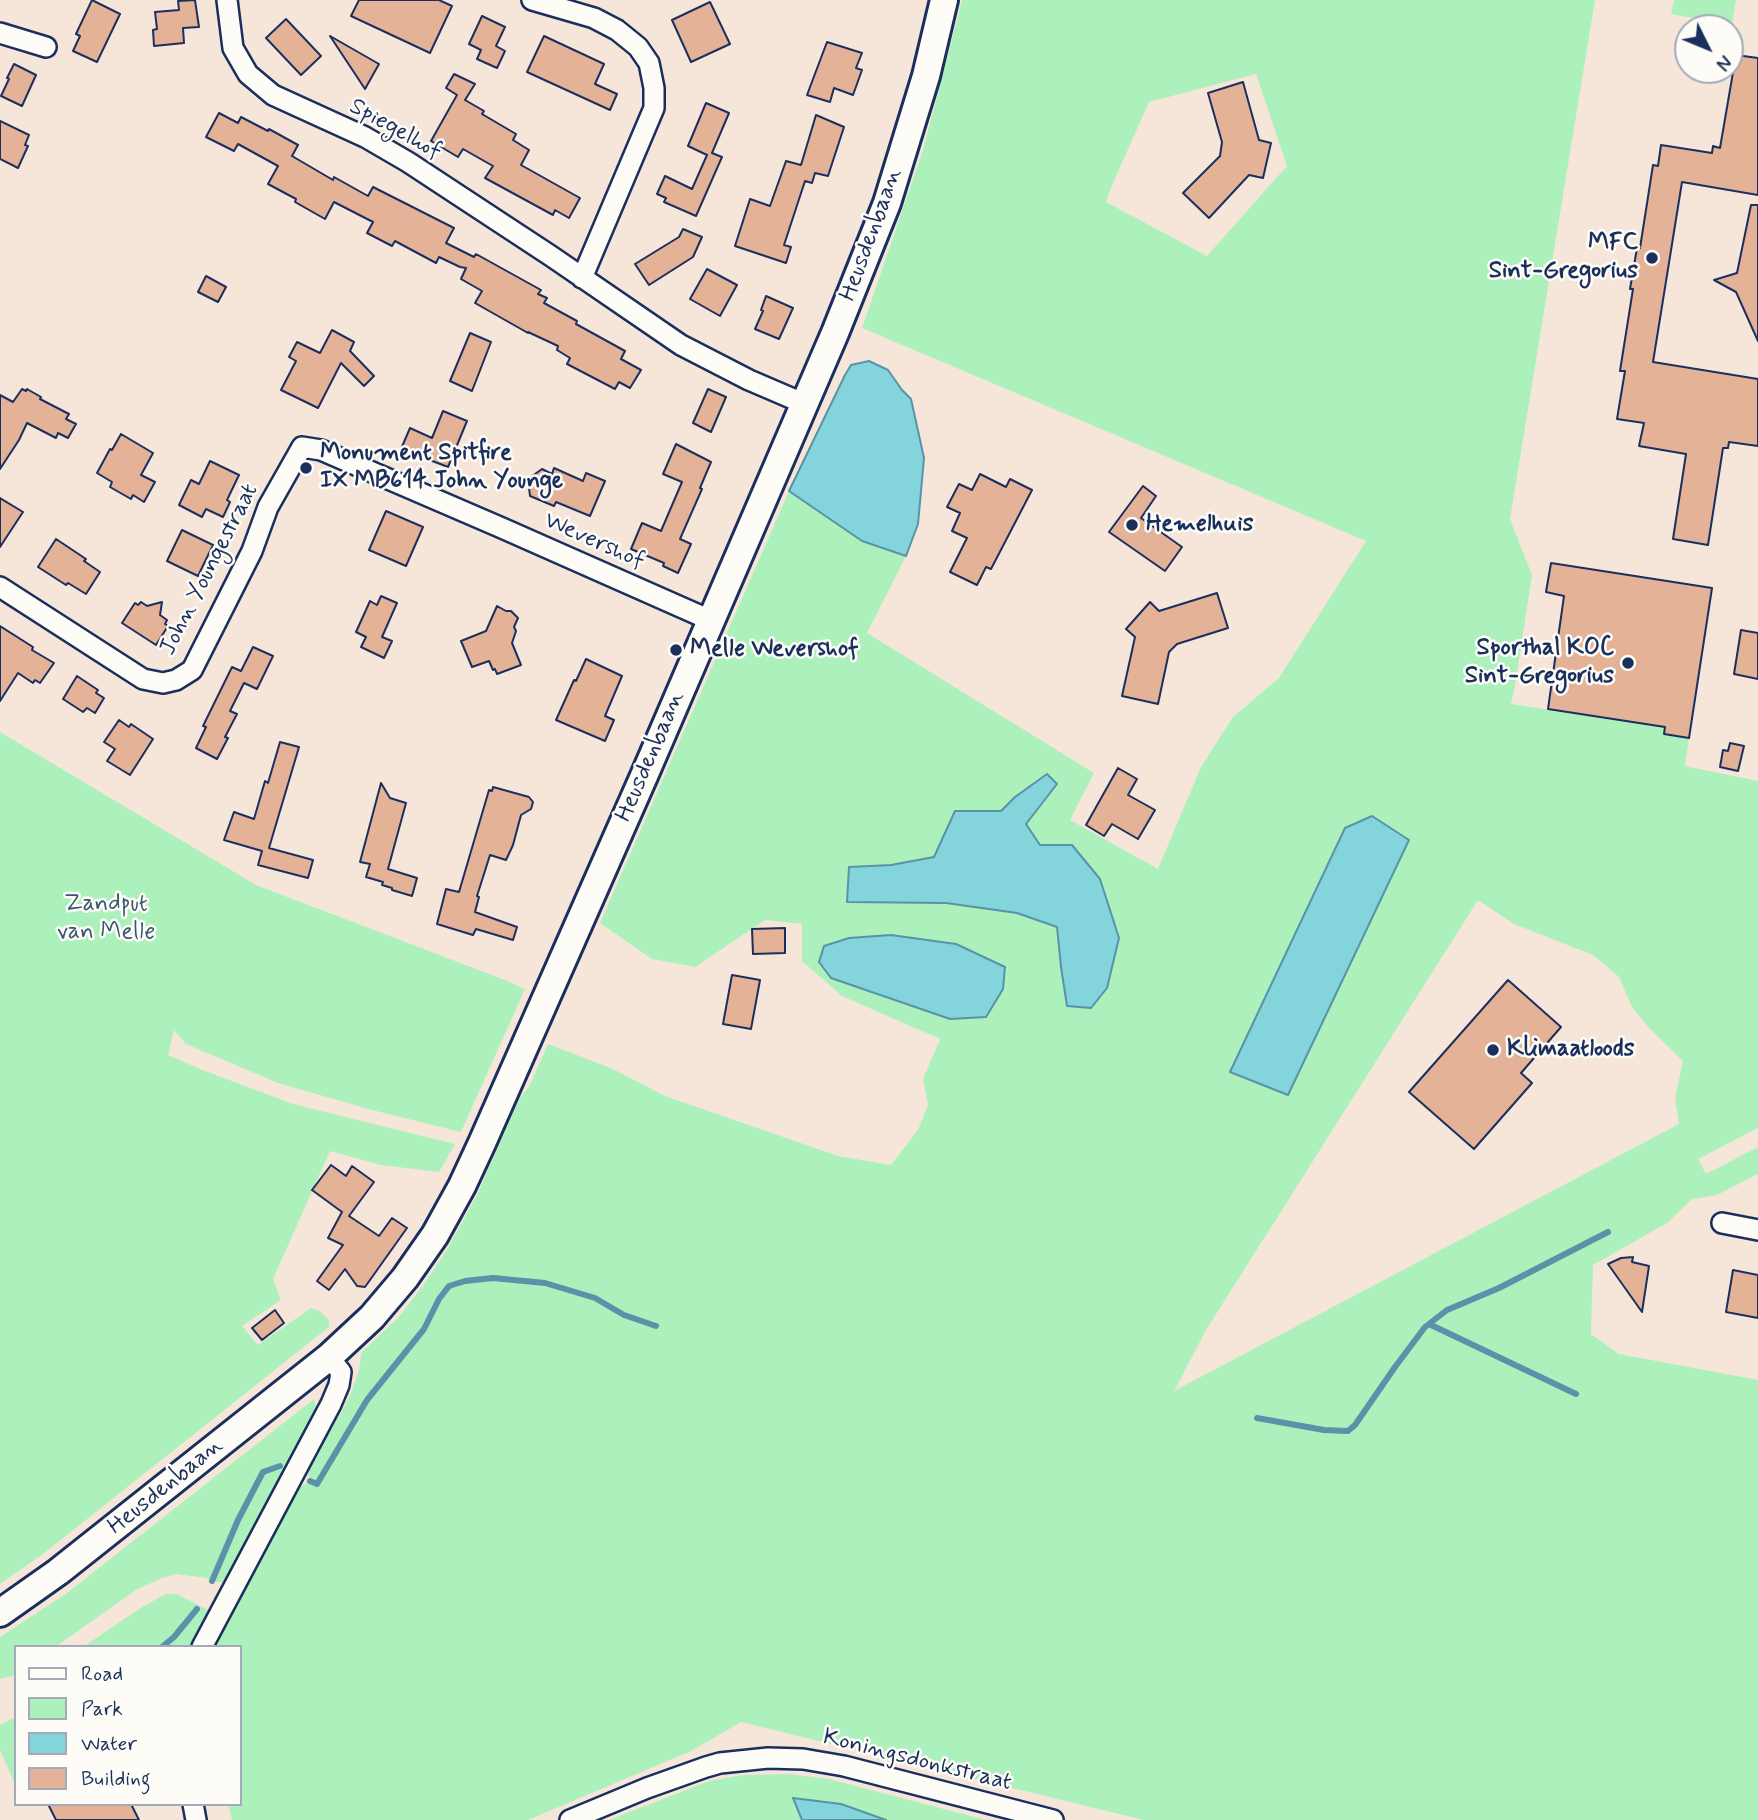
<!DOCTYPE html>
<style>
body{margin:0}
#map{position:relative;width:1758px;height:1820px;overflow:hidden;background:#f6e6da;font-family:Mynerve,sans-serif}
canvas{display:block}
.legend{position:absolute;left:14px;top:1645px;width:228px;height:161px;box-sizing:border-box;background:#fdfcf7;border:2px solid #a3aaba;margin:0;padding:9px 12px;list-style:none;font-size:21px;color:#1b2f5e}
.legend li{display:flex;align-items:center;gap:14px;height:35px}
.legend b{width:35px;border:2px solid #a3aaba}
.north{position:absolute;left:1674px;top:14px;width:70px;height:70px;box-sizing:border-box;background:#fdfcf7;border:2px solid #a3aaba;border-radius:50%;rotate:133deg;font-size:19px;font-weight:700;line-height:28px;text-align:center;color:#1b2f5e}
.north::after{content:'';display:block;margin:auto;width:24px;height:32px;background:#1b2f5e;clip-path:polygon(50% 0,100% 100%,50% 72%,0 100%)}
</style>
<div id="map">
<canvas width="1758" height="1820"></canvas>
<ul class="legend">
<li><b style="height:9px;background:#fdfcf7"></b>Road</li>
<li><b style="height:19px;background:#acf1bc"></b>Park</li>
<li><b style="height:19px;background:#83d4db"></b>Water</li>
<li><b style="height:19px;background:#e4b296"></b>Building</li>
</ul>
<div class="north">N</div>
</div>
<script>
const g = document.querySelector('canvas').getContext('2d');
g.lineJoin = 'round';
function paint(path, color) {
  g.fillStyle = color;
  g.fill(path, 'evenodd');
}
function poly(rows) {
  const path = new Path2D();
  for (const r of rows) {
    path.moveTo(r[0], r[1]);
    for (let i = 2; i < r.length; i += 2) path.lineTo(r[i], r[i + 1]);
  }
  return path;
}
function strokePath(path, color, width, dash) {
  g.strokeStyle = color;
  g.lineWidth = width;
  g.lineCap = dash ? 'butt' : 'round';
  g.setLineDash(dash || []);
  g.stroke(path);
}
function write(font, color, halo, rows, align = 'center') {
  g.font = font + ' Mynerve,sans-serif';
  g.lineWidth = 5;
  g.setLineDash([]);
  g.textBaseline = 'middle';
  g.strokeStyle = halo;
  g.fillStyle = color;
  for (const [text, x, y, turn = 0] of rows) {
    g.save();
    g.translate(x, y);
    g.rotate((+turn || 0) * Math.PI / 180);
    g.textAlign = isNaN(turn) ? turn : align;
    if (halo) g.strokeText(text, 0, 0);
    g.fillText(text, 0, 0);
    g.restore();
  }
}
const green = poly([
 [962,0,1595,0,1510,519,1532,575,1515,686,1511,704,1665,727,1664,734,1689,738,1685,766,1758,781,1758,1128,1698,1159,1706,1174,1758,1147,1758,1174,1717,1195,1692,1199,1667,1223,1593,1265,1591,1334,1619,1354,1758,1380,1758,1820,1144,1820,741,1722,691,1751,528,1820,232,1820,228,1804,240,1804,240,1647,214,1647,297,1488,310,1481,307,1471,349,1398,359,1371,361,1353,399,1317,422,1287,448,1248,477,1195,519,1099,529,1087,548,1044,613,1069,665,1096,838,1156,891,1165,918,1130,928,1105,923,1079,940,1039,842,996,802,961,802,924,765,920,695,967,652,959,600,923,789,491,862,541,906,556,867,633,1094,773,1070,820,1158,869,1201,767,1233,717,1279,678,1366,541,862,328,923,150],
 [1256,74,1287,166,1207,256,1106,202,1113,183,1149,102],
 [1046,774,1057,785,1026,824,1040,845,1072,845,1100,879,1119,938,1112,960,1067,1006,1061,967,1057,927,1017,913,946,903,847,902,849,867,891,865,935,857,955,812,1001,811,1015,797],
 [1478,900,1514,924,1593,955,1619,977,1632,1007,1650,1029,1683,1061,1675,1098,1679,1124,1174,1391,1206,1330],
 [891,935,956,944,1005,967,950,1019,831,978],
 [1674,0,1736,0,1732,25,1671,14],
 [0,732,256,885,505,980,525,989,461,1132,372,1110,278,1083,186,1044,174,1030,168,1055,200,1069,293,1104,455,1144,439,1172,381,1165,330,1151,273,1279,281,1300,242,1326,258,1345,311,1308,318,1310,329,1320,329,1327,43,1554,0,1584],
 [314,1399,316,1406,311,1420,227,1576,222,1582,217,1582,207,1578,176,1574,162,1578,136,1590,55,1647,16,1647,16,1675,0,1679,0,1637,67,1593],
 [166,1594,177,1594,208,1610,191,1643,187,1647,83,1647,142,1607],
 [16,1717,16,1786,0,1750,0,1725],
 [788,1774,829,1779,986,1820,609,1820,709,1781,743,1775]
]);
const water = poly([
 [869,361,888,370,902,390,911,399,924,458,918,524,906,556,862,541,789,491,845,375,851,365,869,361],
 [1047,774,1057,784,1026,824,1040,845,1072,845,1100,879,1119,938,1107,988,1091,1008,1067,1006,1061,967,1057,927,1017,913,946,903,847,902,849,867,891,865,934,857,955,811,1001,811,1015,797,1047,774],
 [1372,816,1409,840,1288,1095,1230,1072,1345,828,1372,816],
 [891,935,956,944,1005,967,1003,989,986,1017,950,1019,831,978,819,962,824,946,849,938,891,935],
 [793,1798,841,1804,886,1820,802,1820,793,1798]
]);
const stream = poly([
 [1429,1324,1576,1394],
 [1257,1418,1324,1430,1348,1431,1355,1425,1395,1367,1425,1327,1447,1310,1499,1288,1608,1232],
 [310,1481,317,1484,367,1400,424,1329,439,1299,449,1286,465,1281,493,1278,545,1283,595,1298,624,1315,656,1326],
 [212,1581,238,1520,263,1472,280,1466],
 [162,1647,174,1637,197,1609]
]);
const building = poly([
 [92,0,120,14,97,62,73,51,80,36,76,34,92,0],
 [195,0,199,27,183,28,184,43,154,46,153,30,157,29,155,12,179,10,178,1,195,0],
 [359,0,439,0,452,6,430,53,351,16,359,0],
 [710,2,730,44,691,62,672,20,710,2],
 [482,16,505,27,496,46,505,51,497,68,477,59,481,50,469,44,482,16],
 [286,19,321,56,301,75,266,38,286,19],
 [330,36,379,64,365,89,330,36],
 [544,36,604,64,595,84,617,94,610,110,527,72,544,36],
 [827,42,862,53,856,68,862,70,853,95,834,88,830,102,807,95,827,42],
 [1736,55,1758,58,1758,195,1682,182,1653,362,1758,379,1758,446,1729,442,1728,448,1723,448,1708,545,1673,539,1686,454,1639,446,1644,423,1617,419,1625,371,1620,371,1633,289,1630,289,1637,248,1640,248,1653,165,1658,166,1661,145,1712,153,1713,146,1720,148,1736,55],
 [14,64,36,75,22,106,1,96,9,79,7,78,14,64],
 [454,74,475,84,465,100,484,111,482,114,516,134,513,140,529,150,521,165,580,198,569,218,555,210,553,215,485,178,493,166,463,149,458,157,431,141,457,95,446,88,454,74],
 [1243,82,1259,140,1271,143,1263,178,1249,175,1209,218,1183,193,1220,156,1222,142,1208,93,1243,82],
 [706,103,729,113,712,153,722,157,696,216,664,202,666,198,657,194,665,176,692,189,707,155,688,146,706,103],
 [219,113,238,123,241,117,268,131,269,129,298,145,292,156,333,180,334,177,368,196,373,187,454,228,446,243,474,257,476,254,541,290,538,294,547,298,544,303,577,321,576,324,625,351,621,359,641,370,630,388,619,382,615,389,567,364,570,358,557,350,558,346,528,332,528,333,475,303,482,291,461,279,466,268,460,267,439,257,436,263,395,241,392,246,367,233,373,222,334,202,325,219,295,202,296,199,268,184,278,166,238,144,234,151,206,137,219,113],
 [816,115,844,127,828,176,815,173,812,183,805,181,784,245,791,247,786,263,735,246,750,199,770,206,786,161,801,165,816,115],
 [0,121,29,135,25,145,28,146,18,168,0,159,0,121],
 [1751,205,1758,205,1758,341,1736,292,1714,280,1737,273,1751,205],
 [683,229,702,237,693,257,649,285,635,264,679,237,683,229],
 [707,269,737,285,720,316,690,299,707,269],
 [206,276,226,287,218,302,198,292,206,276],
 [766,296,793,308,779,339,755,329,763,311,761,310,766,296],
 [332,330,354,342,350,351,374,376,364,386,341,363,318,408,281,390,296,361,289,357,297,342,320,353,332,330],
 [470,333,491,342,472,391,450,381,470,333],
 [22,389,26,391,27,389,41,397,40,399,69,414,66,419,76,424,68,438,58,433,56,438,27,423,19,440,0,469,0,395,13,402,22,389],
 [708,389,726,397,711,432,693,423,708,389],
 [443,411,467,421,448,467,401,449,410,428,432,438,443,411],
 [121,434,153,453,141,475,155,482,144,502,133,495,131,499,110,487,112,482,97,473,110,449,112,450,121,434],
 [676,444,711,462,700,488,702,489,680,539,691,544,678,573,663,566,664,563,631,549,642,523,661,531,682,482,663,474,676,444],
 [210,461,239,475,227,500,230,502,223,517,206,509,202,517,179,505,191,480,199,484,210,461],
 [554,468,583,481,586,473,605,481,590,516,556,502,554,506,530,496,528,479,542,469,552,474,554,468],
 [980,474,1006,487,1010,479,1032,490,991,569,986,567,977,585,950,572,967,538,952,531,960,513,947,507,959,484,972,490,980,474],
 [1143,486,1156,496,1141,518,1182,547,1165,571,1109,532,1143,486],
 [0,498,23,512,0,547,0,498],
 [386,511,423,527,406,566,369,550,386,511],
 [182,530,213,545,198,576,167,561,182,530],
 [56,539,86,559,84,561,100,572,86,594,68,583,66,585,38,567,56,539],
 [1551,563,1712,588,1689,738,1664,734,1665,727,1548,709,1564,596,1546,592,1551,563],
 [1217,593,1228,628,1177,644,1169,652,1158,704,1122,696,1135,637,1126,629,1150,602,1159,611,1217,593],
 [381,596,397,603,382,637,392,641,384,658,361,647,366,637,356,632,370,601,377,605,381,596],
 [141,602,147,606,162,602,160,615,167,620,165,624,168,626,156,645,122,623,135,603,138,605,141,602],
 [497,606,506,611,511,611,518,618,514,627,516,631,512,643,521,665,497,674,495,669,493,670,489,661,472,667,461,641,486,631,497,606],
 [0,626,33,647,32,650,54,663,40,683,35,680,33,683,18,673,0,701,0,626],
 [1741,630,1758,633,1758,679,1734,674,1741,630],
 [253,647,273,656,257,689,244,683,230,711,237,714,225,737,228,738,217,759,196,748,206,727,203,726,232,667,241,671,253,647],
 [586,659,622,676,605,716,614,720,605,741,556,720,574,680,576,681,586,659],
 [77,676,98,690,96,693,104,698,95,713,87,708,83,712,63,699,77,676],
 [119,720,129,727,131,724,153,739,130,775,107,761,115,749,104,742,119,720],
 [280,742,299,747,269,848,313,860,308,878,258,865,262,851,224,840,234,812,254,819,265,781,268,783,280,742],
 [1730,743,1744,746,1738,771,1720,767,1723,750,1728,751,1730,743],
 [1118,768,1137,779,1128,795,1155,810,1138,839,1112,824,1104,836,1086,825,1118,768],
 [381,783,390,798,406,803,388,869,417,878,412,896,392,890,392,888,382,885,383,882,366,877,370,864,360,862,381,783],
 [493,787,529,797,533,802,531,809,521,815,513,845,506,860,490,855,477,896,479,897,475,912,517,927,513,940,476,929,473,935,437,924,446,889,459,892,489,790,492,791,493,787],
 [785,928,785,953,753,954,752,929,785,928],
 [732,975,760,980,751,1029,723,1024,732,975],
 [1508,980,1561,1027,1521,1073,1532,1083,1474,1149,1409,1092,1508,980],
 [331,1165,346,1176,352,1166,374,1182,349,1216,379,1236,392,1218,407,1228,365,1287,357,1286,345,1269,329,1290,317,1281,343,1245,328,1238,342,1212,312,1190,331,1165],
 [1633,1257,1632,1262,1649,1266,1642,1312,1608,1264,1621,1258,1633,1257],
 [1733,1270,1758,1275,1758,1318,1726,1312,1733,1270],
 [275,1310,284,1323,262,1340,252,1328,275,1310],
 [48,1804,131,1804,139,1820,56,1820,48,1804]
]);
const minor = poly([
 [227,0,233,48,248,74,273,95,365,137,408,162,551,256,681,345,749,380,805,404],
 [532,0,594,18,617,30,638,47,649,63,654,88,654,108,582,278],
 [0,33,46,47],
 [0,587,143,679,163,683,176,680,192,670,252,551,268,507,302,447,321,450,502,528,710,620],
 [1722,1223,1758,1230],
 [202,1647,331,1404,339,1385,341,1372,329,1357],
 [193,1804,196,1820],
 [570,1820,647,1788,706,1767,720,1763,768,1758,803,1759,844,1766,1053,1820]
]);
const secondary = poly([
 [0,1613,58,1572,329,1357,372,1317,405,1278,435,1235,462,1186,482,1143,644,776,835,333,887,203,926,76,944,0]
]);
const markers = [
 [1652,258,7,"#1b2f5e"],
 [306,468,7,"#1b2f5e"],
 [1132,525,7,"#1b2f5e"],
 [676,650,7,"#1b2f5e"],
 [1628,663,7,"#1b2f5e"],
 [1493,1050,7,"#1b2f5e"]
];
const streetNames = [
 ["Spiegelhof",395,130,29],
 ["Heusdenbaan",872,235,-70],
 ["Wevershof",594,542,24],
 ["John Youngestraat",210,570,-63],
 ["Heusdenbaan",651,757,-67],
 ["Heusdenbaan",166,1487,-39],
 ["Koningsdonkstraat",917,1761,14]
];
const poiNames = [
 ["MFC",1638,244,"right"],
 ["Sint-Gregorius",1638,272,"right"],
 ["Monument Spitfire",320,454],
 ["IX MB614 John Younge",320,482],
 ["Hemelhuis",1146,525],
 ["Sporthal KOC",1614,649,"right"],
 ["Sint-Gregorius",1614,677,"right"],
 ["Melle Wevershof",690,650],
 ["Klimaatloods",1507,1050]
];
const parkNames = [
 ["Zandput",106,905],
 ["van Melle",106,933]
];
paint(green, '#acf1bc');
paint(water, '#83d4db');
strokePath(water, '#5992a9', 2);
strokePath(stream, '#5992a9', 6);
paint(building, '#e4b296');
strokePath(building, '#1b2f5e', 2);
strokePath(minor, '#1b2f5e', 24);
strokePath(secondary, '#1b2f5e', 32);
strokePath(minor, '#fdfcf7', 19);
strokePath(secondary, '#fdfcf7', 26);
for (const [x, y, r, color] of markers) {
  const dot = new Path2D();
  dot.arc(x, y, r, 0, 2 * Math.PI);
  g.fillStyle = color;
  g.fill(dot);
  strokePath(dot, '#fdfcf7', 2.5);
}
write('24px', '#1b2f5e', '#fdfcf7', streetNames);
write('bold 24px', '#1b2f5e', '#fdfcf7', poiNames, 'left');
write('24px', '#385671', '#fdfcf7', parkNames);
</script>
